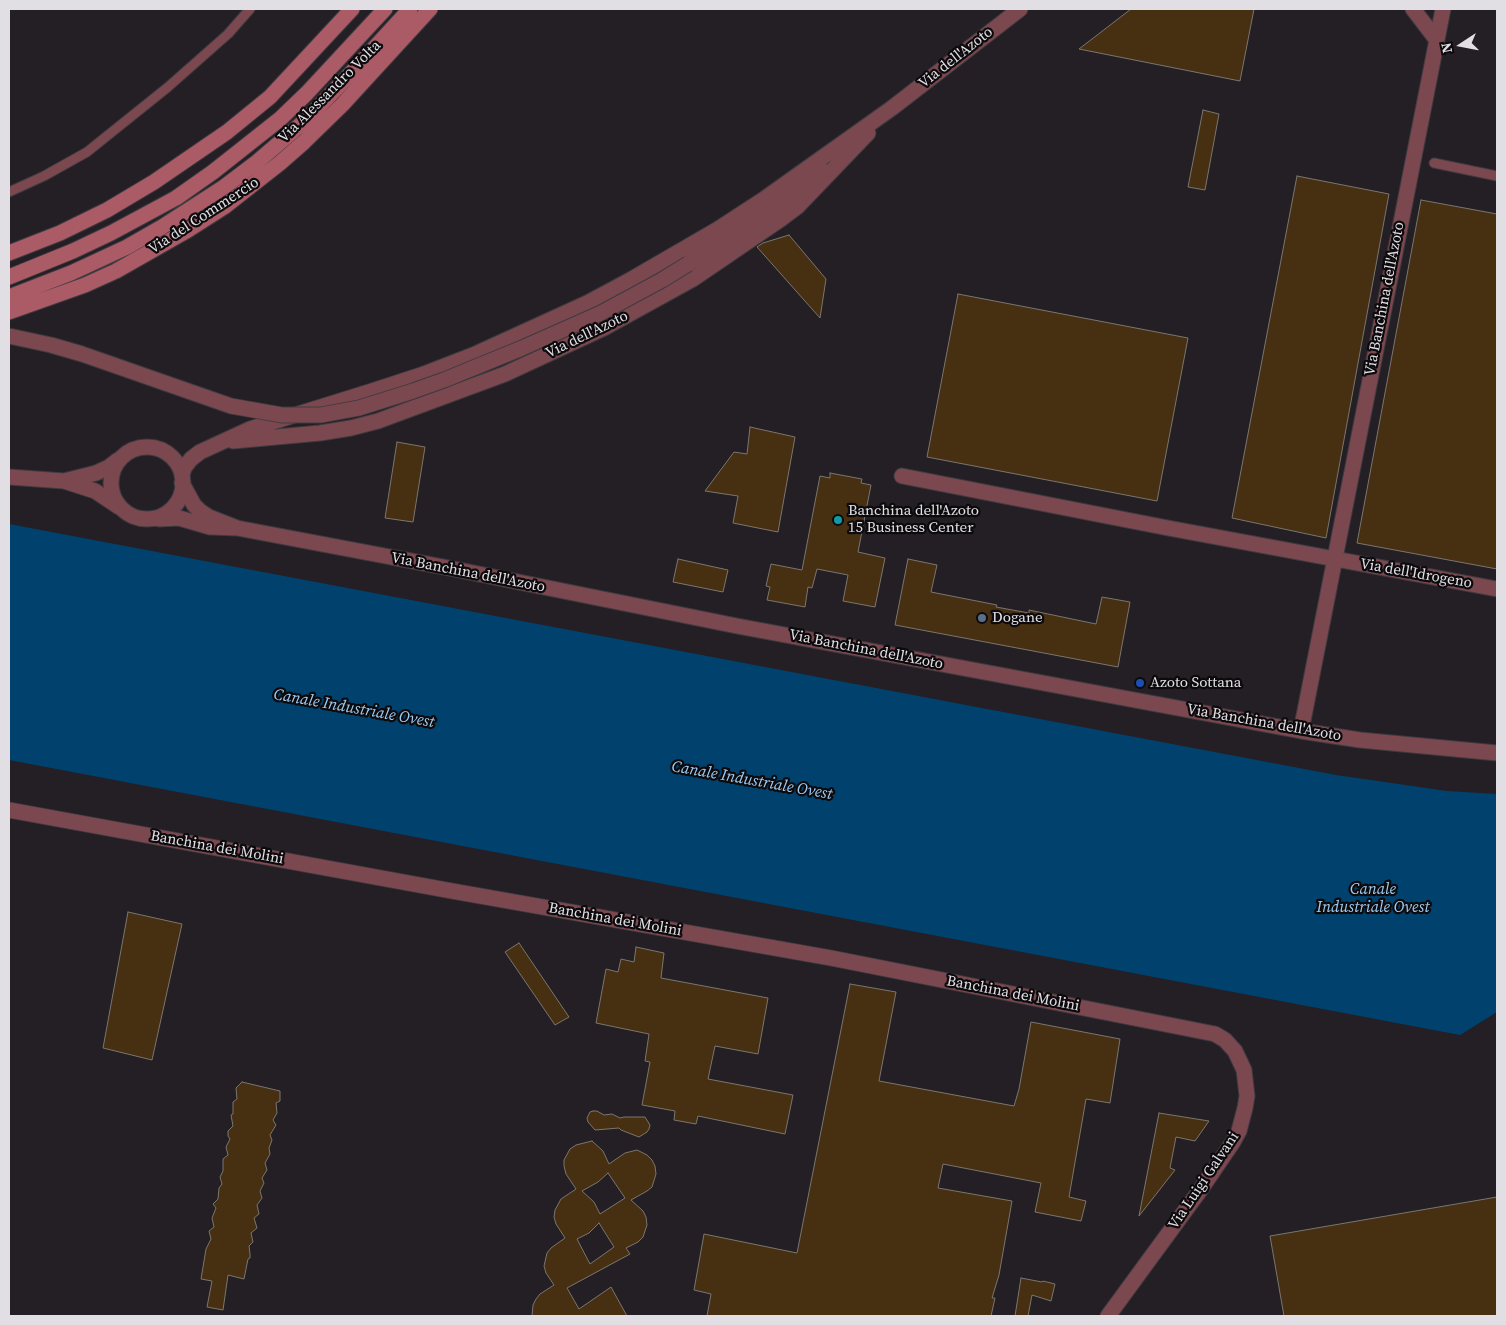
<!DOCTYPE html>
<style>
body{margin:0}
#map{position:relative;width:1506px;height:1325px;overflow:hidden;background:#231f25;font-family:"Source Serif 4",serif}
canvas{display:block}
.frame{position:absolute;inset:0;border:10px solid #e1dfe3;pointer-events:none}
.north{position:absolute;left:1436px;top:20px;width:50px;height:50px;-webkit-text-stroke:4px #0c0a0c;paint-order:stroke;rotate:259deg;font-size:14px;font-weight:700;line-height:20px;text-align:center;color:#e1dfe3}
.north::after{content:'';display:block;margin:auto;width:18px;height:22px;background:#e1dfe3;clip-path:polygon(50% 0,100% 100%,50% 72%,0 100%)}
</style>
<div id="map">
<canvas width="1506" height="1325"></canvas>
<div class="frame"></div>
<div class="north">N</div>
</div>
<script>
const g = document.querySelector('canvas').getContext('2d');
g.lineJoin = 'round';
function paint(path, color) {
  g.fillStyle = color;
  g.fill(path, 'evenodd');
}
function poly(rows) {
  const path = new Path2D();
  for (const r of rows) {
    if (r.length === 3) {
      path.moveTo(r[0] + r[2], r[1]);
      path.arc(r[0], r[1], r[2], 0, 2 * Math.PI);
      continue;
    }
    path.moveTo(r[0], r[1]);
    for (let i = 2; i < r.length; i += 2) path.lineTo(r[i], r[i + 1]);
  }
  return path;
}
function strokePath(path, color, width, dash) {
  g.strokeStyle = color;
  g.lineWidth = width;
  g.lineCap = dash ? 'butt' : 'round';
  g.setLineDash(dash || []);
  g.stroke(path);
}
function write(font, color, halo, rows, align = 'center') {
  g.font = font + ' "Source Serif 4",serif';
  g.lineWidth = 4.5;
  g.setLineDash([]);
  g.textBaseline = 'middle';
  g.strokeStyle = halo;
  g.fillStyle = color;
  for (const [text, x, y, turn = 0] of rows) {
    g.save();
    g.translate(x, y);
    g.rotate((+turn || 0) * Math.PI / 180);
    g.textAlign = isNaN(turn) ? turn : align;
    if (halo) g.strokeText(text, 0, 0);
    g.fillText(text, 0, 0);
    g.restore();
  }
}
const water = poly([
 [9,524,1336,775,1447,791,1497,794,1497,1012,1460,1035,9,760]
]);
const building = poly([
 [1131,9,1254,9,1240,81,1079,49,1131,9],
 [1203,110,1219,114,1205,190,1188,187,1203,110],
 [1297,176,1389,194,1326,538,1232,518,1297,176],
 [1421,200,1497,214,1497,569,1357,543,1421,200],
 [789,235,826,279,820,318,757,247,763,243,789,235],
 [958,294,1188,338,1157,501,927,457,958,294],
 [750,427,795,437,778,532,733,523,738,496,705,491,734,452,747,454,750,427],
 [397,442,425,447,413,522,385,518,397,442],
 [830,473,862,479,861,483,871,485,858,552,885,558,875,607,843,601,848,575,817,569,812,588,808,587,805,607,767,600,770,587,766,586,771,564,802,570,820,476,830,478,830,473],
 [678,559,728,570,723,592,673,582,678,559],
 [908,559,937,565,931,592,997,605,996,607,1029,613,1029,610,1096,624,1102,597,1130,602,1118,667,895,625,908,559],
 [128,912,182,924,152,1060,103,1048,128,912],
 [519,943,569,1017,555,1025,505,952,519,943],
 [636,947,664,953,661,978,768,998,758,1054,715,1046,708,1079,793,1095,785,1134,698,1116,696,1124,674,1120,675,1111,642,1105,650,1062,645,1061,649,1034,596,1023,606,969,618,972,621,959,634,962,636,947],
 [850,984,896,992,879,1081,1014,1106,1019,1089,1031,1022,1120,1039,1110,1103,1086,1099,1069,1197,1086,1201,1081,1221,1035,1212,1041,1183,943,1164,938,1188,1012,1201,999,1275,992,1298,995,1298,991,1316,707,1316,711,1294,694,1290,704,1234,797,1253,850,984],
 [242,1082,280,1091,280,1101,276,1103,277,1113,273,1120,276,1125,270,1135,272,1140,269,1148,270,1154,265,1163,267,1170,262,1178,264,1183,260,1191,262,1198,257,1205,259,1214,254,1218,257,1228,251,1233,253,1242,249,1246,250,1254,250,1258,248,1259,244,1279,228,1275,223,1310,207,1307,212,1281,201,1279,206,1249,211,1239,209,1231,214,1227,212,1218,216,1208,213,1204,218,1199,219,1188,222,1184,220,1177,223,1171,223,1159,228,1155,226,1147,230,1139,228,1136,228,1131,233,1126,231,1115,233,1114,233,1102,237,1099,236,1088,242,1082],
 [593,1111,597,1111,604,1115,612,1114,620,1118,624,1117,645,1117,650,1125,649,1129,647,1132,639,1137,621,1130,619,1128,595,1130,588,1122,587,1118,590,1112,593,1111],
 [1159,1113,1209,1121,1195,1141,1176,1137,1170,1168,1175,1170,1139,1216,1159,1113],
 [592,1141,603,1151,609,1164,625,1153,637,1150,647,1155,652,1160,655,1166,656,1174,652,1187,647,1191,631,1200,643,1211,646,1217,647,1225,643,1237,638,1242,626,1248,630,1254,567,1288,579,1309,611,1287,627,1316,532,1316,533,1305,536,1299,540,1294,554,1285,546,1273,544,1266,547,1253,551,1248,565,1238,556,1224,554,1217,555,1210,561,1199,576,1189,566,1174,564,1166,564,1160,570,1149,576,1145,592,1141],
 [608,1173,625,1198,600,1214,594,1202,582,1191,598,1182,608,1173],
 [599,1223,614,1247,590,1264,577,1239,589,1233,599,1223],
 [1497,1197,1497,1316,1284,1316,1270,1236,1497,1197],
 [1021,1278,1042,1282,1043,1281,1055,1284,1051,1301,1032,1295,1028,1316,1015,1316,1021,1278]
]);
const lane = poly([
 [1434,163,1497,176],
 [9,192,44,176,87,152,168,87,228,34,250,9]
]);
const street = poly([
 [1413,9,1436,39],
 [688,264,775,208,821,169],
 [233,441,320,433,351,428,378,421,505,374,604,328,693,279,781,219,797,207,868,133],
 [147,483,36],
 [118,460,109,467,96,473,64,481,95,491,119,507],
 [182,476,184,468,191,459,200,452,250,429,372,391,424,374,473,355,587,303,630,280,718,229,764,199,892,108,1020,9],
 [902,476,1168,528,1497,589],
 [9,477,64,481],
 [159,519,179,518,210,527,237,528,209,517,200,511,194,505,182,483],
 [237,528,454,569,737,626,1301,731,1360,740,1497,753],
 [1301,731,1443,9],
 [9,810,452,891,831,958,1215,1034,1225,1040,1235,1051,1244,1070,1247,1096,1245,1108,1239,1131,1233,1142,1201,1189,1108,1316]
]);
const secondary = poly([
 [9,253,60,233,107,210,154,182,227,132,270,97,352,9],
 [9,277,73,251,111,233,176,198,213,172,280,119,307,93,385,9],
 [9,297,71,273,127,247,162,227,224,187,257,162,306,120,354,70,410,9],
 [9,312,85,285,116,271,188,230,224,207,280,163,304,142,342,105,430,9]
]);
const streetBridge = poly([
 [9,336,51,345,82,354,231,406,282,415,321,415,359,408,413,391,444,380,522,348,601,313,662,280,688,264]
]);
const markers = [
 [838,520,5,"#0f9aa8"],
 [982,618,5,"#5c6f8a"],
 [1140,683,5,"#1a4fb4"]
];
const streetNames = [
 ["Via dell'Azoto",956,58,-38],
 ["Via Alessandro Volta",330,92,-45],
 ["Via del Commercio",204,216,-33],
 ["Via Banchina dell'Azoto",1385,299,-79],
 ["Via dell'Azoto",587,335,-26],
 ["Via Banchina dell'Azoto",468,573,11],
 ["Via dell'Idrogeno",1416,574,10],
 ["Via Banchina dell'Azoto",866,650,11],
 ["Via Banchina dell'Azoto",1264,723,10],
 ["Banchina dei Molini",217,848,10],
 ["Banchina dei Molini",615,920,10],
 ["Banchina dei Molini",1013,994,11],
 ["Via Luigi Galvani",1204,1181,-56]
];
const poiNames = [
 ["Banchina dell'Azoto",848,511],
 ["15 Business Center",848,528],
 ["Dogane",992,618],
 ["Azoto Sottana",1150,683]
];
const waterNames = [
 ["Canale Industriale Ovest",354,709,10],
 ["Canale Industriale Ovest",752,781,10],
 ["Canale",1373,890],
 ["Industriale Ovest",1373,908]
];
paint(water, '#00426d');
paint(building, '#473011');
strokePath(building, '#7b766f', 1);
strokePath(lane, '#3e3a40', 11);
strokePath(street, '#3e3a40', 17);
strokePath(secondary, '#3e3a40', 17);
strokePath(lane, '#7a484e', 9);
strokePath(street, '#7a484e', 15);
strokePath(secondary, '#ab5b66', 15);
strokePath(streetBridge, '#3e3a40', 17, []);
strokePath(streetBridge, '#7a484e', 15);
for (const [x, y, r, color] of markers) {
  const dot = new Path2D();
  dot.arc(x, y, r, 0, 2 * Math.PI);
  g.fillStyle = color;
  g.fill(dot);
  strokePath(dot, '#0c0a0c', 2);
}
write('15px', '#e1dfe3', '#0c0a0c', streetNames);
write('15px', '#e1dfe3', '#0c0a0c', poiNames, 'left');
write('italic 16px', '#9eccf3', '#0c0a0c', waterNames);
</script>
